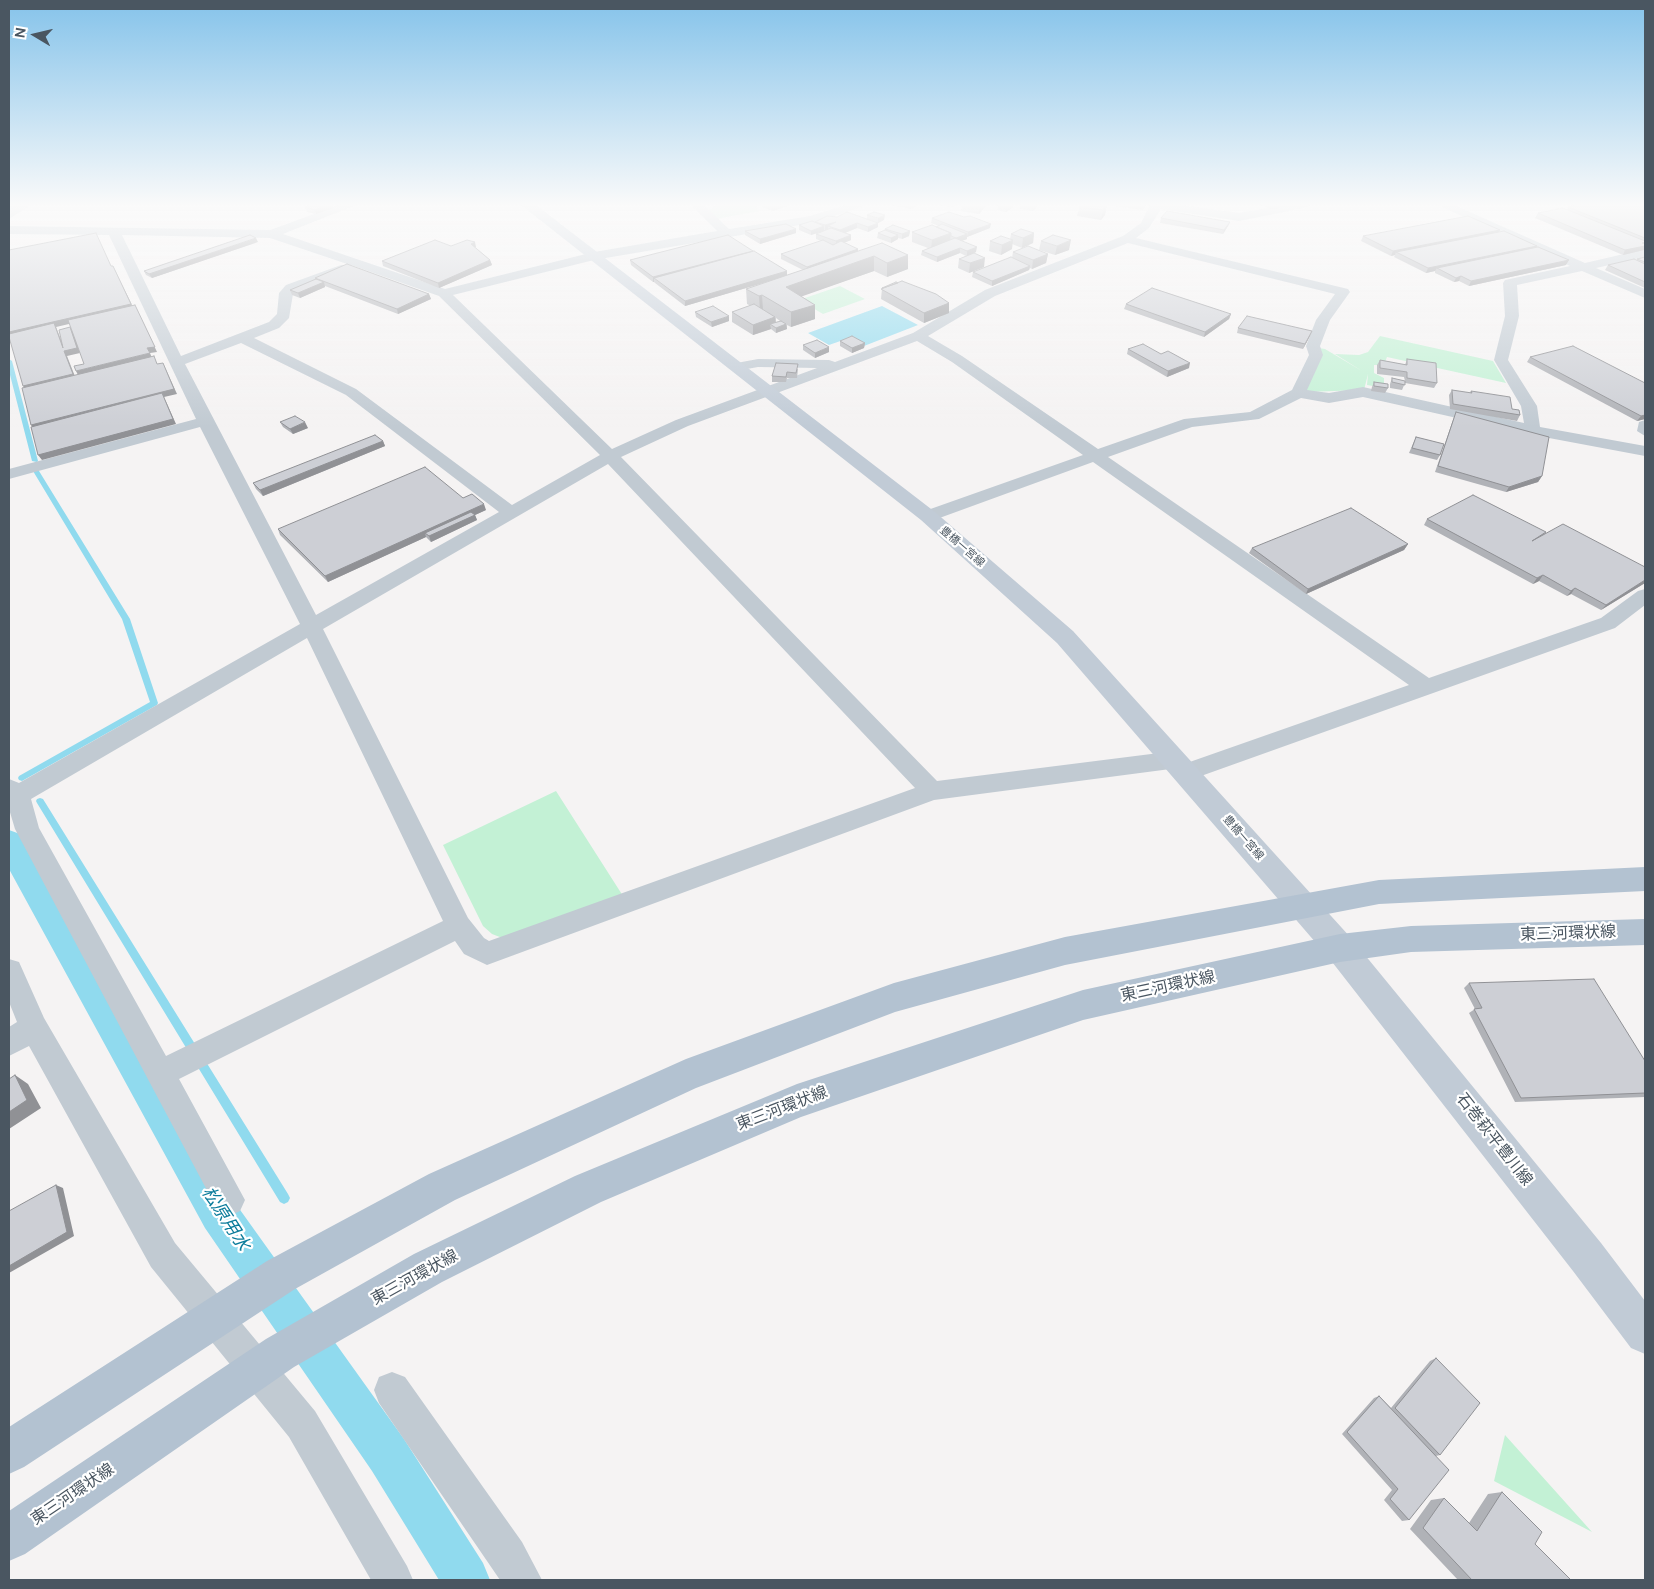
<!DOCTYPE html>
<meta charset="utf-8">
<style>
body{margin:0}
#map{position:relative;width:1654px;height:1589px;overflow:hidden;background:#f5f3f3;font-family:"DM Sans",sans-serif}
canvas{display:block}
.frame{position:absolute;inset:0;border:10px solid #4a5661;pointer-events:none}
.north{position:absolute;left:10px;top:10px;width:50px;height:50px;-webkit-text-stroke:4px #fff;paint-order:stroke;rotate:279deg;font-size:14px;font-weight:700;line-height:20px;text-align:center;color:#4a5661}
.north::after{content:'';display:block;margin:auto;width:18px;height:22px;background:#4a5661;clip-path:polygon(50% 0,100% 100%,50% 72%,0 100%)}
</style>
<div id="map">
<canvas width="1654" height="1589"></canvas>
<div class="frame"></div>
<div class="north">N</div>
</div>
<script>
const g = document.querySelector('canvas').getContext('2d');
g.lineJoin = 'round';
function paint(path, color) {
  g.fillStyle = color;
  g.fill(path, 'evenodd');
}
function poly(rows) {
  const path = new Path2D();
  for (const r of rows) {
    path.moveTo(r[0], r[1]);
    for (let i = 2; i < r.length; i += 2) path.lineTo(r[i], r[i + 1]);
  }
  return path;
}
function strokePath(path, color, width, dash) {
  g.strokeStyle = color;
  g.lineWidth = width;
  g.lineCap = dash ? 'butt' : 'round';
  g.setLineDash(dash || []);
  g.stroke(path);
}
function write(font, color, halo, rows, align = 'center') {
  g.font = font + ' "DM Sans","Noto Sans JP",sans-serif';
  g.lineWidth = 4.5;
  g.setLineDash([]);
  g.textBaseline = 'middle';
  g.strokeStyle = halo;
  g.fillStyle = color;
  for (const [text, x, y, turn = 0] of rows) {
    g.save();
    g.translate(x, y);
    g.rotate((+turn || 0) * Math.PI / 180);
    g.textAlign = isNaN(turn) ? turn : align;
    if (halo) g.strokeText(text, 0, 0);
    g.fillText(text, 0, 0);
    g.restore();
  }
}
const green = poly([
 [716,205,759,205,755,207,759,211,716,219,708,211],
 [840,286,865,299,823,314,799,300],
 [1380,336,1493,361,1506,383,1387,357,1384,365,1374,365,1374,373,1384,378,1384,388,1367,385,1368,374,1364,390,1305,392,1319,348,1325,349,1362,371,1335,354,1359,355,1368,352],
 [556,791,623,896,505,939,492,934,483,926,443,845],
 [1505,1435,1592,1532,1494,1481]
]);
const water = poly([
 [882,306,918,325,864,346,849,338,829,345,808,333]
]);
const stream = poly([
 [13,205,18,205,9,211,9,208,13,205],
 [9,359,12,361,38,461,37,462,32,461,9,371,9,359],
 [36,469,39,471,130,619,158,703,157,705,22,781,19,780,18,778,19,776,150,702,122,619,33,471,36,469],
 [40,798,43,799,288,1194,290,1198,288,1202,284,1204,280,1202,37,803,36,801,37,799,40,798]
]);
const canal = poly([
 [9,830,20,834,233,1200,404,1439,483,1563,490,1580,439,1580,372,1471,205,1228,9,869,9,830]
]);
const minor = poly([
 [17,205,31,205,9,219,9,211,17,205],
 [339,205,356,205,283,234,445,289,594,252,717,231,691,205,704,205,729,229,810,216,846,205,864,205,862,207,812,223,594,260,453,295,612,449,676,420,817,368,758,367,736,371,729,367,731,364,758,359,829,360,835,362,913,333,985,290,1123,236,1141,223,1150,205,1180,205,1239,213,1285,205,1310,205,1304,208,1239,221,1161,209,1149,228,1136,238,1348,289,1350,292,1330,320,1320,346,1323,355,1307,390,1329,393,1363,387,1524,423,1521,406,1494,360,1505,316,1503,283,1505,280,1570,266,1438,205,1454,205,1585,263,1645,249,1645,257,1596,268,1645,289,1645,298,1582,271,1517,285,1519,316,1508,360,1537,406,1540,427,1645,446,1645,456,1533,435,1363,397,1329,403,1301,398,1259,419,1192,427,1108,457,1429,678,1601,618,1638,591,1645,589,1645,605,1615,628,1187,781,1179,778,1175,772,1178,768,934,800,487,965,464,954,455,941,179,1079,245,1200,240,1211,229,1216,218,1211,15,829,9,809,9,779,19,783,300,624,200,427,9,479,9,469,196,419,109,235,9,234,9,226,270,230,339,205],
 [122,235,270,238,350,265,341,265,286,285,279,293,277,314,269,322,181,356,122,235],
 [1128,243,1335,294,1316,320,1306,346,1309,355,1292,390,1250,412,1184,419,1098,449,962,356,928,336,995,296,1128,243],
 [351,265,439,296,600,455,512,505,356,389,254,338,279,328,289,318,293,294,296,291,351,271,352,268,351,265],
 [917,341,952,362,1083,455,922,512,919,516,922,520,934,520,1093,462,1409,685,1184,764,1187,760,1183,754,1175,751,937,781,621,457,688,426,917,341],
 [241,343,346,395,499,512,316,615,185,364,241,343],
 [608,464,915,788,489,941,484,938,468,918,323,629,608,464],
 [307,638,443,921,166,1056,39,828,31,799,307,638],
 [1645,420,1645,436,1637,431,1639,422,1645,420],
 [9,959,19,962,44,1018,175,1243,315,1411,407,1566,413,1580,371,1580,289,1437,151,1267,29,1046,9,1056,9,1027,17,1022,9,1002,9,959],
 [392,1372,405,1377,522,1542,542,1580,500,1580,379,1403,374,1390,379,1377,392,1372]
]);
const secondary = poly([
 [521,205,536,205,935,512,1073,631,1351,938,1601,1243,1645,1301,1645,1354,1631,1348,1573,1271,1329,958,1057,643,921,520,521,205]
]);
const primary = poly([
 [1645,867,1645,891,1379,904,1065,965,895,1012,696,1088,455,1200,295,1289,24,1467,9,1474,9,1427,267,1261,429,1174,686,1059,894,983,1065,937,1379,880,1645,867],
 [1645,919,1645,945,1411,952,1340,962,1083,1020,801,1117,601,1202,442,1282,294,1367,25,1554,9,1561,9,1511,266,1339,414,1254,575,1176,797,1084,1083,990,1340,934,1411,926,1645,919]
]);
const wall = poly([
 [311,205,332,205,333,208,316,214,307,212,305,207],
 [762,205,787,205,787,206,773,211,762,207],
 [892,205,917,205,911,209],
 [940,205,955,205,953,207],
 [962,205,987,205,979,214,961,211],
 [1020,205,1037,205,1036,208,1033,211,1020,209],
 [1080,205,1107,205,1105,215,1101,220,1077,216],
 [1109,205,1122,205,1121,207],
 [1122,205,1146,205,1143,210,1122,207],
 [1261,205,1295,205,1282,207,1280,207,1280,208,1270,209],
 [1645,205,1645,246,1644,250,1623,255,1535,218,1538,213,1567,209,1568,207],
 [998,206,1013,207,1006,212,997,210],
 [867,215,884,220,878,223,878,227,868,232,857,228,845,233,851,235,851,240,844,243,858,249,858,251,908,255,908,269,887,277,874,271,801,296,815,305,815,319,791,327,787,325,787,329,776,333,771,329,753,335,732,322,732,312,751,306,747,304,746,289,770,281,685,306,655,283,654,282,653,282,631,265,630,260,753,251,753,252,787,271,787,275,803,270,781,259,781,254,821,241,816,239,816,234,823,231,811,235,799,230,799,225,815,222,867,219],
 [776,318,780,321,776,322],
 [932,218,990,228,967,237,967,239,962,241,976,252,974,253,984,267,969,273,958,268,959,259,966,256,960,253,937,262,921,255,922,251,928,248,912,242,912,232,939,226,931,223],
 [1161,218,1230,222,1228,226,1223,234,1160,223],
 [885,229,910,231,909,236,902,239,898,238,898,239,891,243,877,238,878,233,885,230],
 [1500,230,1499,232,1537,246,1536,247,1566,265,1469,286,1459,281,1454,282,1435,273,1435,271,1426,273,1394,257,1395,255,1391,256,1361,241,1363,236],
 [745,231,796,233,760,244,745,235],
 [1034,233,1033,243,1022,248,1012,244,1012,249,1001,255,989,251,990,241,1010,239,1011,234],
 [1041,241,1069,250,1055,255,1039,250],
 [258,242,152,278,146,275,144,271],
 [451,246,476,247,475,247,490,260,492,265,439,288,383,266,382,261],
 [1013,252,1048,254,1046,263,1032,269,1030,268,1029,270,992,286,972,277,973,272,1012,258],
 [1645,257,1645,288,1605,270,1608,265,1636,260,1637,259],
 [315,278,429,294,431,299,398,314,325,286,325,287,300,298,292,295,290,290,315,279],
 [882,288,949,303,949,313,924,323,881,299],
 [1126,304,1231,314,1229,319,1204,337,1124,309],
 [695,312,729,321,712,327,696,317],
 [1238,328,1310,336,1303,349,1237,333],
 [840,341,865,343,864,348,852,353,840,346],
 [803,345,829,352,815,358,803,350],
 [1128,349,1189,368,1167,377,1127,354],
 [1530,357,1645,383,1645,419,1637,421,1527,362],
 [1407,359,1437,383,1434,388,1405,383,1402,390,1390,388,1390,384,1392,378,1405,381,1404,377,1377,374,1377,365,1380,360,1405,365],
 [798,369,797,378,787,378,786,382,772,382,772,376],
 [1374,382,1388,388,1385,393,1371,391,1372,387],
 [1452,390,1470,393,1471,391,1520,415,1517,421,1450,409,1449,395],
 [1456,412,1542,476,1538,482,1506,492,1435,472,1454,417],
 [280,422,308,428,293,434,283,427],
 [1416,437,1440,455,1437,460,1409,453],
 [383,441,385,446,263,496,256,489,253,483],
 [463,498,486,510,475,515,477,520,431,542,426,537,328,582,280,535,278,529],
 [1427,519,1546,532,1544,535,1645,567,1645,583,1601,610,1571,594,1567,596,1539,581,1533,584,1424,525],
 [1408,544,1404,550,1306,594,1249,553,1252,548],
 [1469,983,1645,1061,1645,1097,1515,1102,1469,1013,1475,1009,1464,988],
 [1436,1358,1440,1455,1436,1456,1409,1520,1402,1521,1384,1500,1392,1490,1342,1434,1374,1398,1379,1396,1391,1408,1430,1361],
 [1502,1492,1535,1544,1571,1580,1458,1580,1410,1529,1431,1500,1444,1498,1469,1523,1488,1494]
]);
const shadedWall = poly([
 [327,205,332,205,333,208,316,214,315,210],
 [777,205,787,205,787,206,773,211,772,207],
 [912,205,917,205,911,209],
 [980,205,987,205,979,214],
 [1010,205,1013,205,1013,207,1006,212,1007,207],
 [1035,205,1037,205,1036,208,1033,211,1034,207],
 [1271,205,1281,205,1280,208,1270,209],
 [1283,205,1295,205,1282,207],
 [1106,206,1105,215,1101,220,1103,210],
 [885,215,884,220,878,223,878,227,868,232,868,227,878,223,878,218],
 [836,222,828,226,828,229,825,230,825,225],
 [1230,222,1228,226,1223,234,1224,230],
 [857,223,857,228,840,235,840,230],
 [991,224,990,228,967,237,968,232],
 [824,226,824,231,811,235,811,231],
 [796,229,796,233,760,244,760,239],
 [1500,230,1497,235,1396,252,1395,255,1391,256,1393,251],
 [910,231,909,236,902,239,902,234],
 [951,233,950,242,931,250,932,240],
 [1034,233,1033,243,1022,248,1023,238],
 [967,234,967,239,956,243,956,238],
 [851,235,851,240,836,246,836,241],
 [898,235,898,239,891,243,891,238],
 [256,238,258,242,152,278,149,274],
 [1013,240,1012,249,1001,255,1002,245],
 [1071,240,1069,250,1055,255,1057,246],
 [475,242,476,247,472,249,471,244],
 [1645,242,1645,248,1644,250,1623,255,1625,250],
 [1537,246,1534,250,1437,268,1435,271,1426,273,1428,268],
 [977,247,976,252,967,256,967,251],
 [960,248,960,253,937,262,937,257],
 [858,249,858,254,807,272,807,267],
 [753,251,753,255,654,278,654,282,653,282,653,277],
 [1048,254,1046,263,1032,269,1033,260],
 [908,255,908,269,887,277,887,263],
 [874,256,874,271,786,302,786,287],
 [985,258,984,267,969,273,970,263],
 [490,260,492,265,439,288,438,283],
 [1569,260,1566,265,1469,286,1471,281],
 [113,266,134,309,56,327,65,350,70,327,73,332,80,353,67,356,76,379,27,391,23,386,63,348,9,334,9,332],
 [1030,266,1029,270,992,286,992,281],
 [787,271,787,276,685,306,685,301],
 [1461,276,1459,281,1454,282,1456,278],
 [324,282,325,287,300,298,298,293],
 [429,294,431,299,398,314,397,309],
 [762,295,763,310,760,311,759,296],
 [949,303,949,313,924,323,924,313],
 [135,305,157,352,150,353,147,348],
 [815,305,815,319,791,327,791,312],
 [1231,314,1229,319,1204,337,1205,332],
 [729,316,729,321,712,327,711,322],
 [775,317,776,327,770,324,771,329,753,335,753,325],
 [786,324,787,329,776,333,776,328],
 [1312,331,1310,336,1303,349,1305,344],
 [865,343,864,348,852,353,852,348],
 [829,347,829,352,815,358,815,353],
 [150,353,152,358,79,377,76,371],
 [163,363,177,394,164,397,176,424,42,460,38,455,35,430,31,425],
 [1190,363,1189,368,1167,377,1168,371],
 [1645,415,1645,419,1637,421,1641,416],
 [305,422,308,428,293,434,290,429],
 [383,441,385,446,263,496,260,490],
 [1542,476,1538,482,1506,492,1509,487],
 [484,504,486,510,429,536,425,533,426,537,328,582,325,576],
 [475,515,477,520,431,542,429,536],
 [1408,544,1404,550,1306,594,1308,589],
 [1543,575,1539,581,1533,584,1537,578],
 [1645,580,1645,583,1601,610,1606,605],
 [1575,588,1571,594,1567,596,1571,591],
 [15,1075,28,1084,41,1108,9,1129,9,1112],
 [56,1185,63,1188,74,1236,9,1273,9,1266]
]);
const building = poly([
 [311,205,327,205,315,210,305,207,311,205],
 [998,205,1010,205,1007,207,998,206,998,205],
 [1024,205,1035,205,1034,207,1024,205],
 [1081,205,1102,205,1106,206,1103,210,1079,207,1081,205],
 [1578,205,1645,205,1645,238,1568,207,1578,205],
 [1563,208,1645,241,1645,242,1642,243,1645,244,1645,246,1625,250,1538,213,1563,208],
 [1167,211,1230,222,1224,230,1161,218,1167,211],
 [847,212,878,223,868,227,857,223,840,230,828,226,836,222,825,225,815,222,827,216,837,217,847,212],
 [874,212,885,215,878,218,867,215,874,212],
 [949,212,964,217,970,216,991,224,968,232,932,218,949,212],
 [1468,216,1500,230,1393,251,1363,236,1468,216],
 [812,221,824,226,811,231,799,225,812,221],
 [786,224,796,229,760,239,745,231,786,224],
 [942,224,967,234,956,238,951,236,951,233,936,227,942,224],
 [893,225,910,231,902,234,885,229,893,225],
 [932,225,951,233,932,240,912,232,932,225],
 [831,228,851,235,836,241,816,234,831,228],
 [1021,229,1034,233,1023,238,1011,234,1021,229],
 [885,230,898,235,891,238,878,233,885,230],
 [1504,231,1537,246,1428,268,1396,252,1504,231],
 [96,233,111,266,113,266,131,304,9,332,9,250,96,233],
 [250,235,256,238,149,274,144,271,250,235],
 [728,235,753,251,653,277,630,260,728,235],
 [1053,235,1071,240,1057,246,1041,241,1053,235],
 [1001,236,1013,240,1002,245,990,241,1001,236],
 [955,238,977,247,967,251,960,248,937,257,922,251,955,238],
 [435,240,451,246,467,240,475,242,471,244,490,260,438,283,382,261,435,240],
 [823,240,833,245,841,241,858,249,807,267,781,254,823,240],
 [882,243,908,255,887,263,874,256,786,287,815,305,791,312,762,295,759,296,746,289,882,243],
 [1028,246,1048,254,1033,260,1013,252,1028,246],
 [1538,247,1569,260,1471,281,1461,276,1456,278,1437,268,1538,247],
 [754,251,787,271,685,301,654,278,754,251],
 [974,253,985,258,970,263,959,259,974,253],
 [1011,257,1030,266,992,281,973,272,1011,257],
 [1645,257,1645,262,1637,259,1645,257],
 [1634,259,1645,264,1645,282,1608,265,1634,259],
 [347,264,429,294,397,309,315,278,347,264],
 [316,279,324,282,298,293,290,290,316,279],
 [902,281,936,294,949,303,924,313,881,289,902,281],
 [896,282,898,283,883,288,882,288,896,282],
 [1152,288,1231,314,1205,332,1126,304,1152,288],
 [754,304,775,317,753,325,732,312,754,304],
 [135,305,155,347,147,348,150,353,76,371,74,366,84,364,68,320,135,305],
 [713,306,729,316,711,322,695,312,713,306],
 [1247,316,1312,331,1305,344,1238,328,1247,316],
 [781,321,786,324,776,328,770,324,781,321],
 [54,323,63,348,59,330,70,327,77,348,64,351,73,374,23,386,9,337,9,334,54,323],
 [852,336,865,343,852,348,840,341,852,336],
 [817,340,829,347,815,353,803,345,817,340],
 [1143,344,1161,354,1168,351,1190,363,1168,371,1128,349,1143,344],
 [1573,346,1645,383,1645,415,1641,416,1530,357,1573,346],
 [154,356,157,364,163,363,174,389,31,425,22,388,154,356],
 [1407,359,1436,363,1437,383,1407,378,1407,372,1380,368,1380,360,1407,365,1407,359],
 [776,363,798,364,796,373,787,372,786,377,772,376,776,363],
 [1392,378,1405,381,1405,385,1392,382,1392,378],
 [1374,382,1388,384,1388,388,1374,386,1374,382],
 [1452,390,1472,393,1471,391,1510,397,1512,409,1519,410,1520,415,1453,404,1452,390],
 [162,393,173,419,38,455,31,427,162,393],
 [1456,412,1549,437,1542,476,1509,487,1438,466,1456,412],
 [295,416,305,422,290,429,280,422,295,416],
 [375,435,383,441,260,490,253,483,375,435],
 [1416,437,1444,444,1440,455,1412,448,1416,437],
 [425,467,463,498,472,494,484,504,325,576,278,529,425,467],
 [1473,495,1546,532,1532,541,1563,524,1645,567,1645,580,1606,605,1575,588,1571,591,1543,575,1537,578,1427,519,1473,495],
 [1351,508,1408,544,1308,589,1252,548,1351,508],
 [471,512,475,515,429,536,425,533,471,512],
 [1594,979,1645,1061,1645,1093,1521,1098,1474,1009,1482,1008,1469,983,1594,979],
 [15,1075,27,1100,9,1112,9,1079,15,1075],
 [56,1185,67,1232,9,1266,9,1211,56,1185],
 [1436,1358,1480,1403,1440,1455,1395,1408,1436,1358],
 [1379,1396,1449,1470,1409,1520,1390,1499,1398,1489,1347,1432,1379,1396],
 [1502,1492,1542,1532,1535,1544,1571,1580,1472,1580,1423,1528,1444,1498,1477,1531,1502,1492]
]);
const farStreetnames = [
 ["豊橋一宮線",962,547,41],
 ["豊橋一宮線",1243,838,49]
];
const nearStreetnames = [
 ["東三河環状線",1568,934,-2],
 ["東三河環状線",1168,987,-12],
 ["東三河環状線",782,1109,-21],
 ["石巻萩平豊川線",1494,1140,52],
 ["東三河環状線",415,1278,-29],
 ["東三河環状線",73,1495,-34]
];
const nearWaternames = [
 ["松原用水",225,1219,57]
];
paint(green, '#c3f1d5');
paint(water, '#90daee');
paint(stream, '#90daee');
paint(canal, '#90daee');
paint(minor, '#c1cad2');
paint(secondary, '#c1cbd6');
paint(primary, '#b3c2d1');
paint(wall, '#b0b2b7');
paint(shadedWall, '#909195');
paint(building, '#cdcfd5');
strokePath(building, '#909195', 1);
const sky = g.createLinearGradient(0, 0, 0, 427);
sky.addColorStop(0, '#85c3ea');
sky.addColorStop(0.48, '#fafafa');
sky.addColorStop(1, '#fafafa00');
g.fillStyle = sky;
g.fillRect(0, 0, 1654, 427);
write('11px', '#4a5661', '#fff', farStreetnames);
write('16px', '#4a5661', '#fff', nearStreetnames);
write('italic 18px', '#0c7c9b', '#fff', nearWaternames);
</script>
